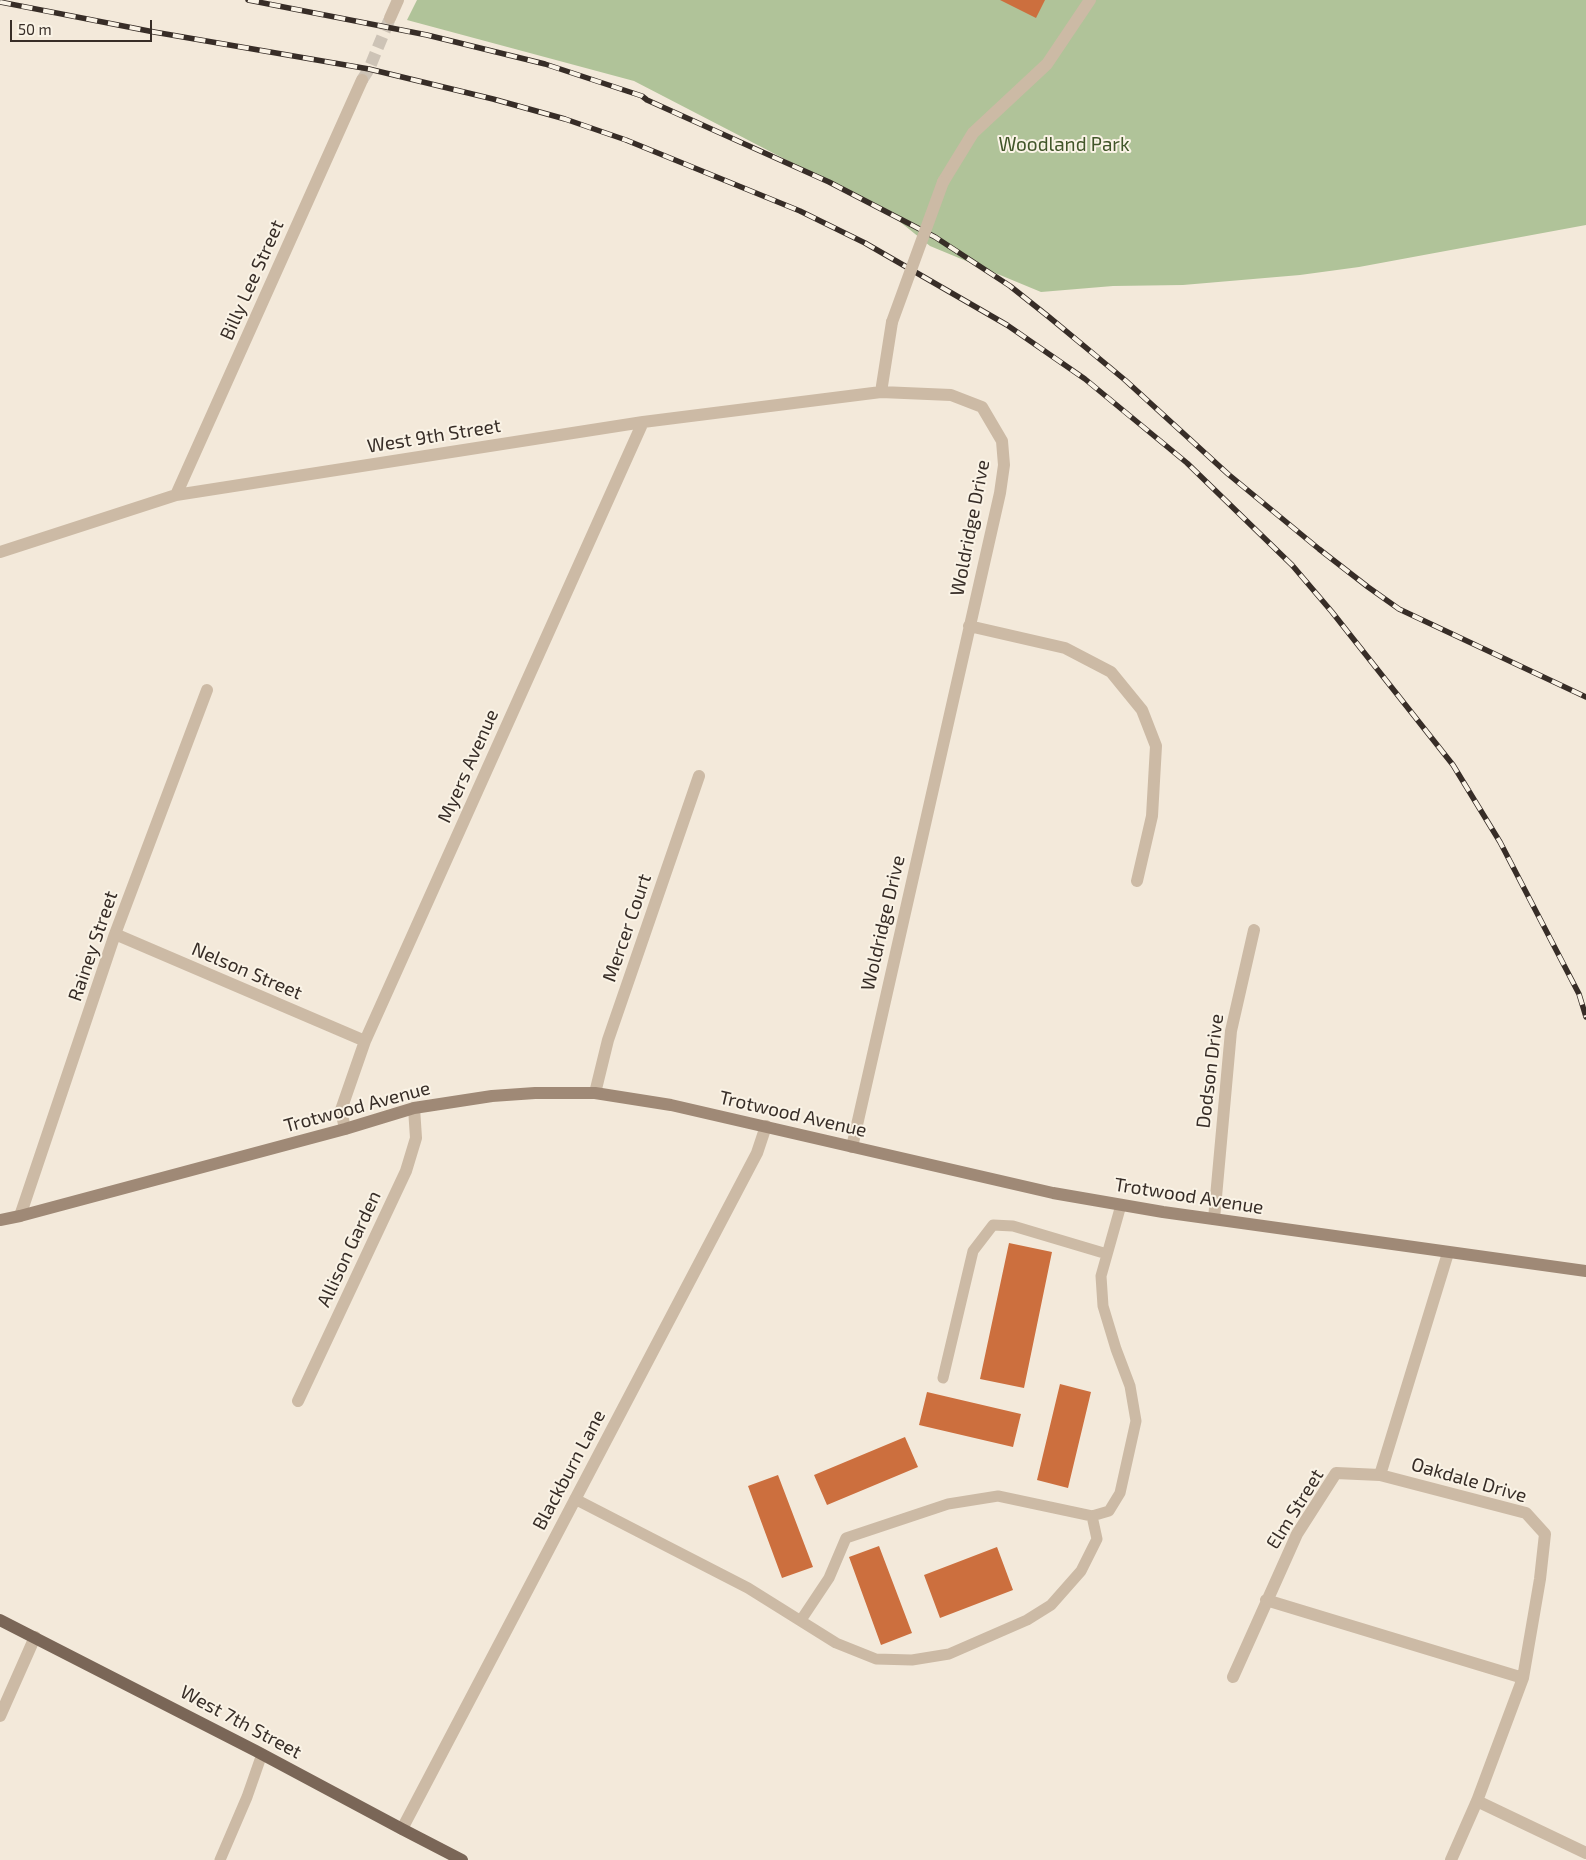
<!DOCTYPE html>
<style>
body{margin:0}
#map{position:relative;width:1586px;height:1860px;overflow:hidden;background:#f3e9da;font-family:"Exo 2",sans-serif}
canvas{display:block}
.scale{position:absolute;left:10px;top:20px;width:142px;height:22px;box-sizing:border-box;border:2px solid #372d27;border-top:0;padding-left:6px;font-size:15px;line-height:18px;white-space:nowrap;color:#372d27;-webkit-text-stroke:4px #faf3e6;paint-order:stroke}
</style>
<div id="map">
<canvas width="1586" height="1860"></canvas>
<div class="scale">50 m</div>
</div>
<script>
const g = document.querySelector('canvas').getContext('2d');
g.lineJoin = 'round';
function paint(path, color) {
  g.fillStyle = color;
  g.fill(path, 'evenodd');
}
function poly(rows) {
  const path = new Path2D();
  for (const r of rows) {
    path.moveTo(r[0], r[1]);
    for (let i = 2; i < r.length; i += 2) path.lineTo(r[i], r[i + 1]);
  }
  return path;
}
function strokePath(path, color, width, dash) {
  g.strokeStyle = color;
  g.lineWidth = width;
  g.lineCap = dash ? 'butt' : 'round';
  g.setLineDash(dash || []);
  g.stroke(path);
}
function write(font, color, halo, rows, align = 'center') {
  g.font = font + ' "Exo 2",sans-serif';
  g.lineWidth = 4;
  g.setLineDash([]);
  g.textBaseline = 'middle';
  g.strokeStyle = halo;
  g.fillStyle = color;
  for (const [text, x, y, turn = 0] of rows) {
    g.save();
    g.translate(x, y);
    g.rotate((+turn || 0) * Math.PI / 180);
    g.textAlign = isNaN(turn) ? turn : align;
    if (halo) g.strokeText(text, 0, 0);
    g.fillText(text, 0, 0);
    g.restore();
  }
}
const green = poly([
 [417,0,1586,0,1586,225,1359,267,1300,275,1183,285,1113,286,1041,292,930,246,899,221,858,197,634,81,407,20]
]);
const building = poly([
 [1000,0,1045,0,1036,18],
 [1009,1243,1052,1252,1024,1388,980,1379],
 [1060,1384,1091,1392,1068,1488,1037,1480],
 [927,1392,1021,1414,1013,1447,919,1425],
 [905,1437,918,1467,827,1505,814,1475],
 [778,1475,813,1567,782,1578,748,1486],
 [879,1546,912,1633,881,1645,849,1557],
 [997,1547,1013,1590,940,1618,924,1575]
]);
const streetTunnel = poly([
 [362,80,369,69,390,18]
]);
const lane = poly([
 [943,1378,973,1251,993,1225,1013,1226,1107,1254],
 [575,1499,748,1588,836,1643,876,1659,912,1660,949,1654,1027,1620,1051,1605,1081,1571,1097,1539,1092,1516],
 [801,1620,829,1578,846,1538,948,1504,998,1496,1092,1516,1109,1511,1120,1493,1136,1421,1130,1386,1116,1349,1103,1306,1101,1276,1121,1205],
 [220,1860,247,1797,262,1754]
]);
const street = poly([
 [390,18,398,0],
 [943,182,973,133,1047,64,1090,0],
 [881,392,892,322],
 [176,495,362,80],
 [0,552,176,495,643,422,881,392,951,395,982,407,1002,441,1004,465,1000,493,852,1147],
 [969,626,1065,648,1111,672,1142,710,1156,746,1152,816,1137,881],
 [115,934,365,1041],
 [595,1093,608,1040,699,776],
 [345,1129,341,1110,365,1041,643,422],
 [20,1216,115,934,207,690],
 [1214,1219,1231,1031,1254,930],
 [298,1401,406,1171,416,1138,414,1108],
 [1380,1475,1526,1513,1545,1534,1540,1579,1523,1678,1477,1801,1451,1860],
 [1266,1600,1523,1678],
 [1233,1677,1297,1534,1336,1473,1380,1475,1448,1253],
 [0,1716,35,1637],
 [1477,1801,1586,1853],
 [402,1829,757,1153,766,1126]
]);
const secondary = poly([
 [0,1220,20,1216,345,1129,414,1108,492,1096,535,1093,595,1093,671,1105,1053,1193,1163,1212,1586,1271]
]);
const primary = poly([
 [0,1620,256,1751,402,1829,462,1860]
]);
const rail = poly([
 [248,0,427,35,545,64,642,96,647,100,829,182,935,237,1010,286,1049,317,1125,380,1228,474,1319,549,1368,587,1399,609,1586,697],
 [0,2,154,32,369,69,493,99,565,119,626,140,800,211,865,243,1007,325,1085,379,1187,463,1292,565,1332,612,1453,765,1500,842,1579,994,1586,1017]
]);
const streetBridge = poly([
 [892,322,943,182]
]);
const parkNames = [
 ["Woodland Park",1064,145]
];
const streetNames = [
 ["Billy Lee Street",252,280,-66],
 ["West 9th Street",434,436,-9],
 ["Woldridge Drive",970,528,-79],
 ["Myers Avenue",468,766,-66],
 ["Woldridge Drive",883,923,-77],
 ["Mercer Court",627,928,-71],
 ["Rainey Street",93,946,-71],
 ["Nelson Street",247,971,23],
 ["Dodson Drive",1210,1071,-83],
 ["Trotwood Avenue",357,1107,-15],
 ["Trotwood Avenue",793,1114,13],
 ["Trotwood Avenue",1189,1196,9],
 ["Allison Garden",349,1249,-65],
 ["Blackburn Lane",569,1470,-62],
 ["Oakdale Drive",1469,1480,16],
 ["Elm Street",1295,1509,-58],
 ["West 7th Street",241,1722,28]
];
paint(green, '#b0c399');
paint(building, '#cc6f3e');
strokePath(streetTunnel, '#cdc3b6', 12, [12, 6]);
strokePath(lane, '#ccbaa5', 11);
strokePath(street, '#ccbaa5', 12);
strokePath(secondary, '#9f8976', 12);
strokePath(primary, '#7a6657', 12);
strokePath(rail, '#372d27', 5.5);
strokePath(rail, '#faf3e6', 4, [11]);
strokePath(streetBridge, '#ccbaa5', 12);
write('19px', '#415629', '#faf3e6', parkNames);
write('19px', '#372d27', '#faf3e6', streetNames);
</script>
